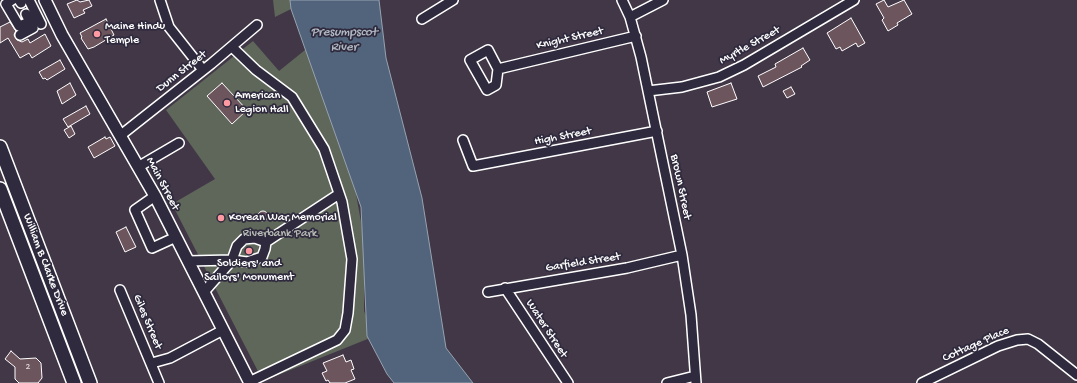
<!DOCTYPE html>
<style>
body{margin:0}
canvas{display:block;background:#413747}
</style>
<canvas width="1077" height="383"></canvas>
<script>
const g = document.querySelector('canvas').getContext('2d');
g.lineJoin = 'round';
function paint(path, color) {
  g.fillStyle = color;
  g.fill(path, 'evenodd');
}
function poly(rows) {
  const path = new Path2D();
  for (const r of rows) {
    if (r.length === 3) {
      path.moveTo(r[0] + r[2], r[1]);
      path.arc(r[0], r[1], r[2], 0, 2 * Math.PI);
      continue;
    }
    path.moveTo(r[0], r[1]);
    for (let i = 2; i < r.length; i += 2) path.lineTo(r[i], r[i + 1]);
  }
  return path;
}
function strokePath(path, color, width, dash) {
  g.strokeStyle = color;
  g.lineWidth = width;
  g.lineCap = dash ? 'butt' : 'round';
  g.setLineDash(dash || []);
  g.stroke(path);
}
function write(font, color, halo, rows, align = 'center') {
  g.font = font + ' "Gochi Hand",sans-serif';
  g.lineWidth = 3.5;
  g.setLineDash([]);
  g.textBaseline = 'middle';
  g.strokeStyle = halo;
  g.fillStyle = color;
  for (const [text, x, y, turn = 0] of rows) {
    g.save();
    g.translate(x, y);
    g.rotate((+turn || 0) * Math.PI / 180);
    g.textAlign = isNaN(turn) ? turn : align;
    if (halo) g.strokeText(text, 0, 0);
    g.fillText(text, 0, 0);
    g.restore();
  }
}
const green = poly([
 [273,0,290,0,291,9,275,17],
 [253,41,279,71,310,46,354,183,367,255,364,285,364,311,375,336,263,381,172,204,215,179,166,110]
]);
const water = poly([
 [290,0,379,0,386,58,422,198,446,348,473,383,394,383,387,374,367,336,361,207,291,9,290,0]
]);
const building = poly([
 [77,0,80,2,89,0,92,6,83,10,85,13,74,18,67,4,77,0],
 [884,0,888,7,904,0,912,14,897,23,898,25,888,31,882,20,884,18,876,4,884,0],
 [851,18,865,43,858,47,856,43,842,51,840,47,836,49,827,33,851,18],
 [106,19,114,35,94,47,88,49,81,38,82,37,80,33,106,19],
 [10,22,16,31,14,35,17,40,22,42,28,39,30,43,45,34,51,46,32,58,29,53,20,58,8,38,0,43,0,27,10,22],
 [803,48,810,60,801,66,802,67,763,87,758,76,776,67,775,64,803,48],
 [60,60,65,69,47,80,45,78,43,79,39,72,60,60],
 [70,83,76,95,62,104,57,91,70,83],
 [222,83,247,110,232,124,207,96,222,83],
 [731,83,737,99,712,107,707,92,731,83],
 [791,87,795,94,787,98,783,91,791,87],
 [86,106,90,114,68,127,63,119,86,106],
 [71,126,75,134,69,138,64,130,71,126],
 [105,137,106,139,110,137,115,146,94,158,88,147,105,137],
 [263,216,5],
 [126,227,136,247,125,252,116,232,126,227],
 [11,351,20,359,36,358,41,363,42,378,38,383,19,383,15,379,15,367,5,359,11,351],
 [343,355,346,362,351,360,354,369,351,370,355,379,345,383,330,383,328,380,326,381,322,373,327,371,323,363,343,355]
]);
const minor = poly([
 [12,0,6,4,19,26,30,22],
 [19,0,21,3],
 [29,0,41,24],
 [160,0,169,27,203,70],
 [622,0,630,17,641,57,682,255,691,315,696,383],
 [630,17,663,0],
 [422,19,453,0],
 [20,35,33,28,26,14],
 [232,47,256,70,292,97,324,149,342,202,352,259,348,313,345,330,337,340,249,382],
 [498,69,496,85,487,90,470,60,488,50,498,69,636,36],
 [648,91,682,87,719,77,744,65,854,0],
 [121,135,211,64,257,25],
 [463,140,473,166,657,131],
 [138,167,179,143],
 [155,196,135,210,152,248,176,237],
 [188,261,232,260,237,246,244,239,255,238,266,242],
 [505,288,568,383],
 [120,290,159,383],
 [204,292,232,260,247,262,262,257,265,249,266,242,339,194],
 [488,292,627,268,682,255],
 [152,363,170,358,223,330],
 [667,383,695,376],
 [922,383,998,346,1017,340,1028,339,1038,344,1077,375]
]);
const major = poly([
 [45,0,62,35,155,196,250,383]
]);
const highway = poly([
 [0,147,90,383],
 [0,189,74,383]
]);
const markers = [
 [97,34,4,"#ff9aa2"],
 [227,103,4,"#ff9aa2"],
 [221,218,4,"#ff9aa2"],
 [249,251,4,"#ff9aa2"]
];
const numberNames = [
 ["2",28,367]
];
const poiNames = [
 ["Maine Hindu",105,27],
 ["Temple",105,41],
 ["American",235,96],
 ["Legion Hall",235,110],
 ["Korean War Memorial",229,218],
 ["Soldiers' and",249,264,"center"],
 ["Sailors' Monument",249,278,"center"]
];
const streetNames = [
 ["Knight Street",570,39,-13],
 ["Myrtle Street",750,46,-29],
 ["Dunn Street",182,72,-38],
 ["High Street",563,137,-11],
 ["Main Street",162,184,62],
 ["Brown Street",680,187,78],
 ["Garfield Street",583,263,-9],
 ["William B Clarke Drive",45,265,69],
 ["Giles Street",147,322,67],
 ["Water Street",546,329,57],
 ["Cottage Place",976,345,-24]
];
const parkNames = [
 ["Riverbank Park",280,234]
];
const waterNames = [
 ["Presumpscot",344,33],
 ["River",344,48]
];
paint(green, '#5e675a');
paint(water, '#51647c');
strokePath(water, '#97a2b0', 1);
paint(building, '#6c555d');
strokePath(building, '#fff', 1);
strokePath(minor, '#fff', 12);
strokePath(major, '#fff', 14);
strokePath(highway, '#fff', 16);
strokePath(minor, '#2f2a3d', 9);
strokePath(major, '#2f2a3d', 11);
strokePath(highway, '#2f2a3d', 13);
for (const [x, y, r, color] of markers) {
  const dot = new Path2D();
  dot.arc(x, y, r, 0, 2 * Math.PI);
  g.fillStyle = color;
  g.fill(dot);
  strokePath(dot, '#2f2a3d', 1.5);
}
write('10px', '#dad4d6', null, numberNames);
write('12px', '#fff', '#2f2a3d', poiNames, 'left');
write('12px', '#fff', '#2f2a3d', streetNames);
write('12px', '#b7bbb5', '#2f2a3d', parkNames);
write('italic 13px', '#b1b9c4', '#2f2a3d', waterNames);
</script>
